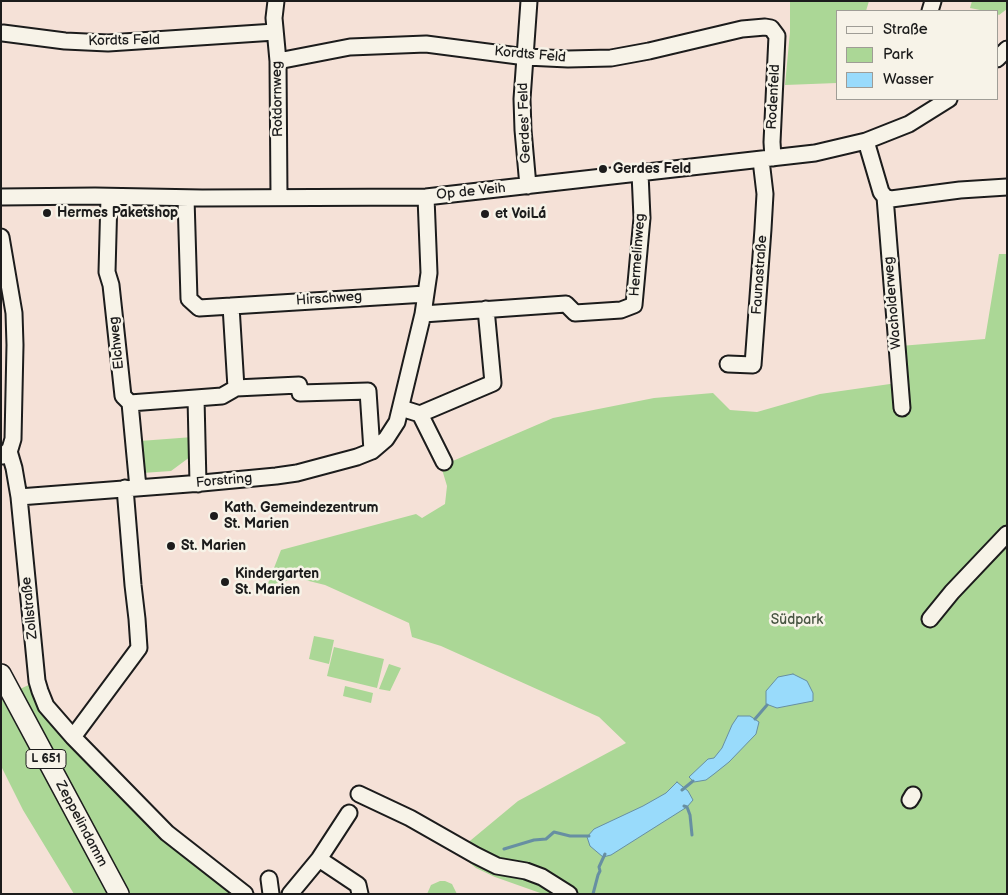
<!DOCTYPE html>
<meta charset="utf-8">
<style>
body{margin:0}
#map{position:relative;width:1008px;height:895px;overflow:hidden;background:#f5e1d7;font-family:"Balsamiq Sans",sans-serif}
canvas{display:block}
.frame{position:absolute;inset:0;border:2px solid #1c1c1c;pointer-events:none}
.legend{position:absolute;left:836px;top:10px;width:162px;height:90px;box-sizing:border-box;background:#f7f3e8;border:1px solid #9f9d96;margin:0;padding:6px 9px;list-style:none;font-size:15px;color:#1c1c1c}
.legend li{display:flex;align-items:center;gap:10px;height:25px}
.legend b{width:25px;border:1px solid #9f9d96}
</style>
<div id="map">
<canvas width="1008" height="895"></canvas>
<div class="frame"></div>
<ul class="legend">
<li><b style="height:6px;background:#f7f3e8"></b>Straße</li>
<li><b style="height:14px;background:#abd796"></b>Park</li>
<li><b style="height:14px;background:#99dbfb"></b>Wasser</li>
</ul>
</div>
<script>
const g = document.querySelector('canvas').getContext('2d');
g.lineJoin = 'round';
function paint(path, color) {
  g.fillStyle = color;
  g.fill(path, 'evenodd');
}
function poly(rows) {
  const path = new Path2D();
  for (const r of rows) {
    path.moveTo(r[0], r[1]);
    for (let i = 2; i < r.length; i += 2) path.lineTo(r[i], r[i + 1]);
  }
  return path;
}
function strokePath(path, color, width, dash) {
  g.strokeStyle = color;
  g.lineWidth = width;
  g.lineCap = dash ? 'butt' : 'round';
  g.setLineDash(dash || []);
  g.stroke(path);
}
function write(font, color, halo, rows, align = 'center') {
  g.font = font + ' "Balsamiq Sans",sans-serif';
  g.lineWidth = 5;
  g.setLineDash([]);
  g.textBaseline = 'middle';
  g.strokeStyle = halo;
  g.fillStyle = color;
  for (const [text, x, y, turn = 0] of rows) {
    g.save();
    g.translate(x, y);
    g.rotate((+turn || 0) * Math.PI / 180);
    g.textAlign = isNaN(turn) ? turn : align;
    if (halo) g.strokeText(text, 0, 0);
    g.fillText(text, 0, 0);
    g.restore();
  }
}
const green = poly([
 [790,1,869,1,866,11,837,11,837,83,785,85,790,32],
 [972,1,1007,1,1007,9,999,15,997,14,997,11,985,11,970,8],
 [999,254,1007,254,1007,894,543,894,495,877,476,868,460,855,465,845,518,801,626,743,599,717,441,646,412,637,409,623,325,585,297,578,267,586,281,550,416,514,422,518,445,504,447,486,441,466,553,418,654,398,713,393,730,410,757,412,820,394,904,382,900,346,985,339],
 [193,437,194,454,171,471,142,473,140,441],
 [314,636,334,640,329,664,309,659],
 [334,647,384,659,377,688,327,676],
 [389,664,401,668,390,691,379,689],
 [33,683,45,715,238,894,129,894,67,780,20,689],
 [345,686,373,693,371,703,343,696],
 [1,697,108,894,74,894,23,810,1,766],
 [440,881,445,881,452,884,457,894,427,894,431,885]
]);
const water = poly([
 [793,674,807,681,813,693,813,701,777,708,766,704,766,691,778,677,793,674],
 [738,716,750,716,759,722,756,734,729,762,714,774,706,780,694,782,689,777,708,759,714,758,722,748,732,725,738,716],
 [677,782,688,791,693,800,687,807,611,855,603,857,590,846,587,837,594,829,643,806,666,793,677,782]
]);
const stream = poly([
 [755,719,767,705],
 [682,790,693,781],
 [684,806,687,807,690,815,692,835],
 [504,849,534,840,546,839,554,832,570,836,589,836],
 [593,894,598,875,600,871,599,867,605,854]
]);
const minor = poly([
 [276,1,274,18,278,61,279,197],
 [930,11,933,1],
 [3,33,65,41,108,43,275,32],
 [997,59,1007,49],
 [278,61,350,47,426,44,526,57,568,59,611,58,649,51,742,29,765,27,771,28,777,36,772,142,773,158],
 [866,141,881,192,885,197,902,408],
 [528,186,523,130,522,99,529,1],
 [1,197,95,196,202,198,426,197,815,153,866,141,909,124,949,99],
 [109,197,107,272,111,285,123,396,130,403,138,488],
 [885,197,891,199,960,190,1007,187],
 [186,198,189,299,199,308,426,294],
 [1,237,14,313,15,345,13,439,10,449,3,456],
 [231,306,236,388],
 [423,314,566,304,575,313,621,310,634,305,642,218,640,173],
 [728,364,753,365,763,229,765,194,761,160],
 [196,398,198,484],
 [130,403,222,396,236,388,299,385,300,393,368,391,372,451],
 [401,408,420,414,493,383,486,309],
 [420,414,444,462],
 [9,451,14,468,19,497,37,681,40,691,46,706,73,737,167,833,245,894],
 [19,497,202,483,276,476,297,473,357,457,372,451,386,439,397,422,423,314,429,273,426,197],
 [930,619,952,592,1007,534],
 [73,737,139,648,137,619,133,585,125,488],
 [359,794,410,818,475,855,497,866,526,871,542,877,569,894],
 [910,800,913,795],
 [319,859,358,885,360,894],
 [269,879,271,894],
 [290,894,319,859,349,813]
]);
const major = poly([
 [1,674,119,894]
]);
const markers = [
 [603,169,5,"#1c1c1c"],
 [47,213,5,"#1c1c1c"],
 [485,214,5,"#1c1c1c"],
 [214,516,5,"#1c1c1c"],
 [171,546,5,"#1c1c1c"],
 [225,582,5,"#1c1c1c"]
];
const shields = [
 [46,759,40]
];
const shieldNames = [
 ["L 651",46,759]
];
const streetNames = [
 ["Kordts Feld",124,41,-1],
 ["Kordts Feld",530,55,5],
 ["Rodenfeld",774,97,-87],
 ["Rotdornweg",278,99,-91],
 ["Gerdes' Feld",525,123,-92],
 ["Op de Veih",471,192,-6],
 ["Hermelinweg",638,255,-86],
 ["Faunastraße",760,275,-86],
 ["Hirschweg",329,299,-4],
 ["Wacholderweg",893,303,-95],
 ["Elchweg",117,343,-96],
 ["Forstring",224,481,-5],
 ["Zollstraße",30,608,-96],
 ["Zeppelindamm",81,824,62]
];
const poiNames = [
 ["Gerdes Feld",613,169],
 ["Hermes Paketshop",57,213],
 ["et VoiLá",495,214],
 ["Kath. Gemeindezentrum",224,508],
 ["St. Marien",224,524],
 ["St. Marien",181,546],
 ["Kindergarten",235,574],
 ["St. Marien",235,590]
];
const parkNames = [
 ["Südpark",797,620]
];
paint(green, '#abd796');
paint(water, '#99dbfb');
strokePath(water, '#678fa2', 1);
strokePath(stream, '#678fa2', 3);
strokePath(minor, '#1c1c1c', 19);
strokePath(major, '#1c1c1c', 22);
strokePath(minor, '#f7f3e8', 15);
strokePath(major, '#f7f3e8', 19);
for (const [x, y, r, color] of markers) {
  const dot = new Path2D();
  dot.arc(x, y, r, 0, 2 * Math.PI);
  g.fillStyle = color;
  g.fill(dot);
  strokePath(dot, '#f7f3e8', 2);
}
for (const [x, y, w] of shields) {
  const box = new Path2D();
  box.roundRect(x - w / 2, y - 9.5, w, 19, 4);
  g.fillStyle = '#f7f3e8';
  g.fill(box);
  strokePath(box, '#1c1c1c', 1);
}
write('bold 12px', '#1c1c1c', null, shieldNames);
write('14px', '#1c1c1c', '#f7f3e8', streetNames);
write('bold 14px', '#1c1c1c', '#f7f3e8', poiNames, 'left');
write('14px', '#475441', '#f7f3e8', parkNames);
</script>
